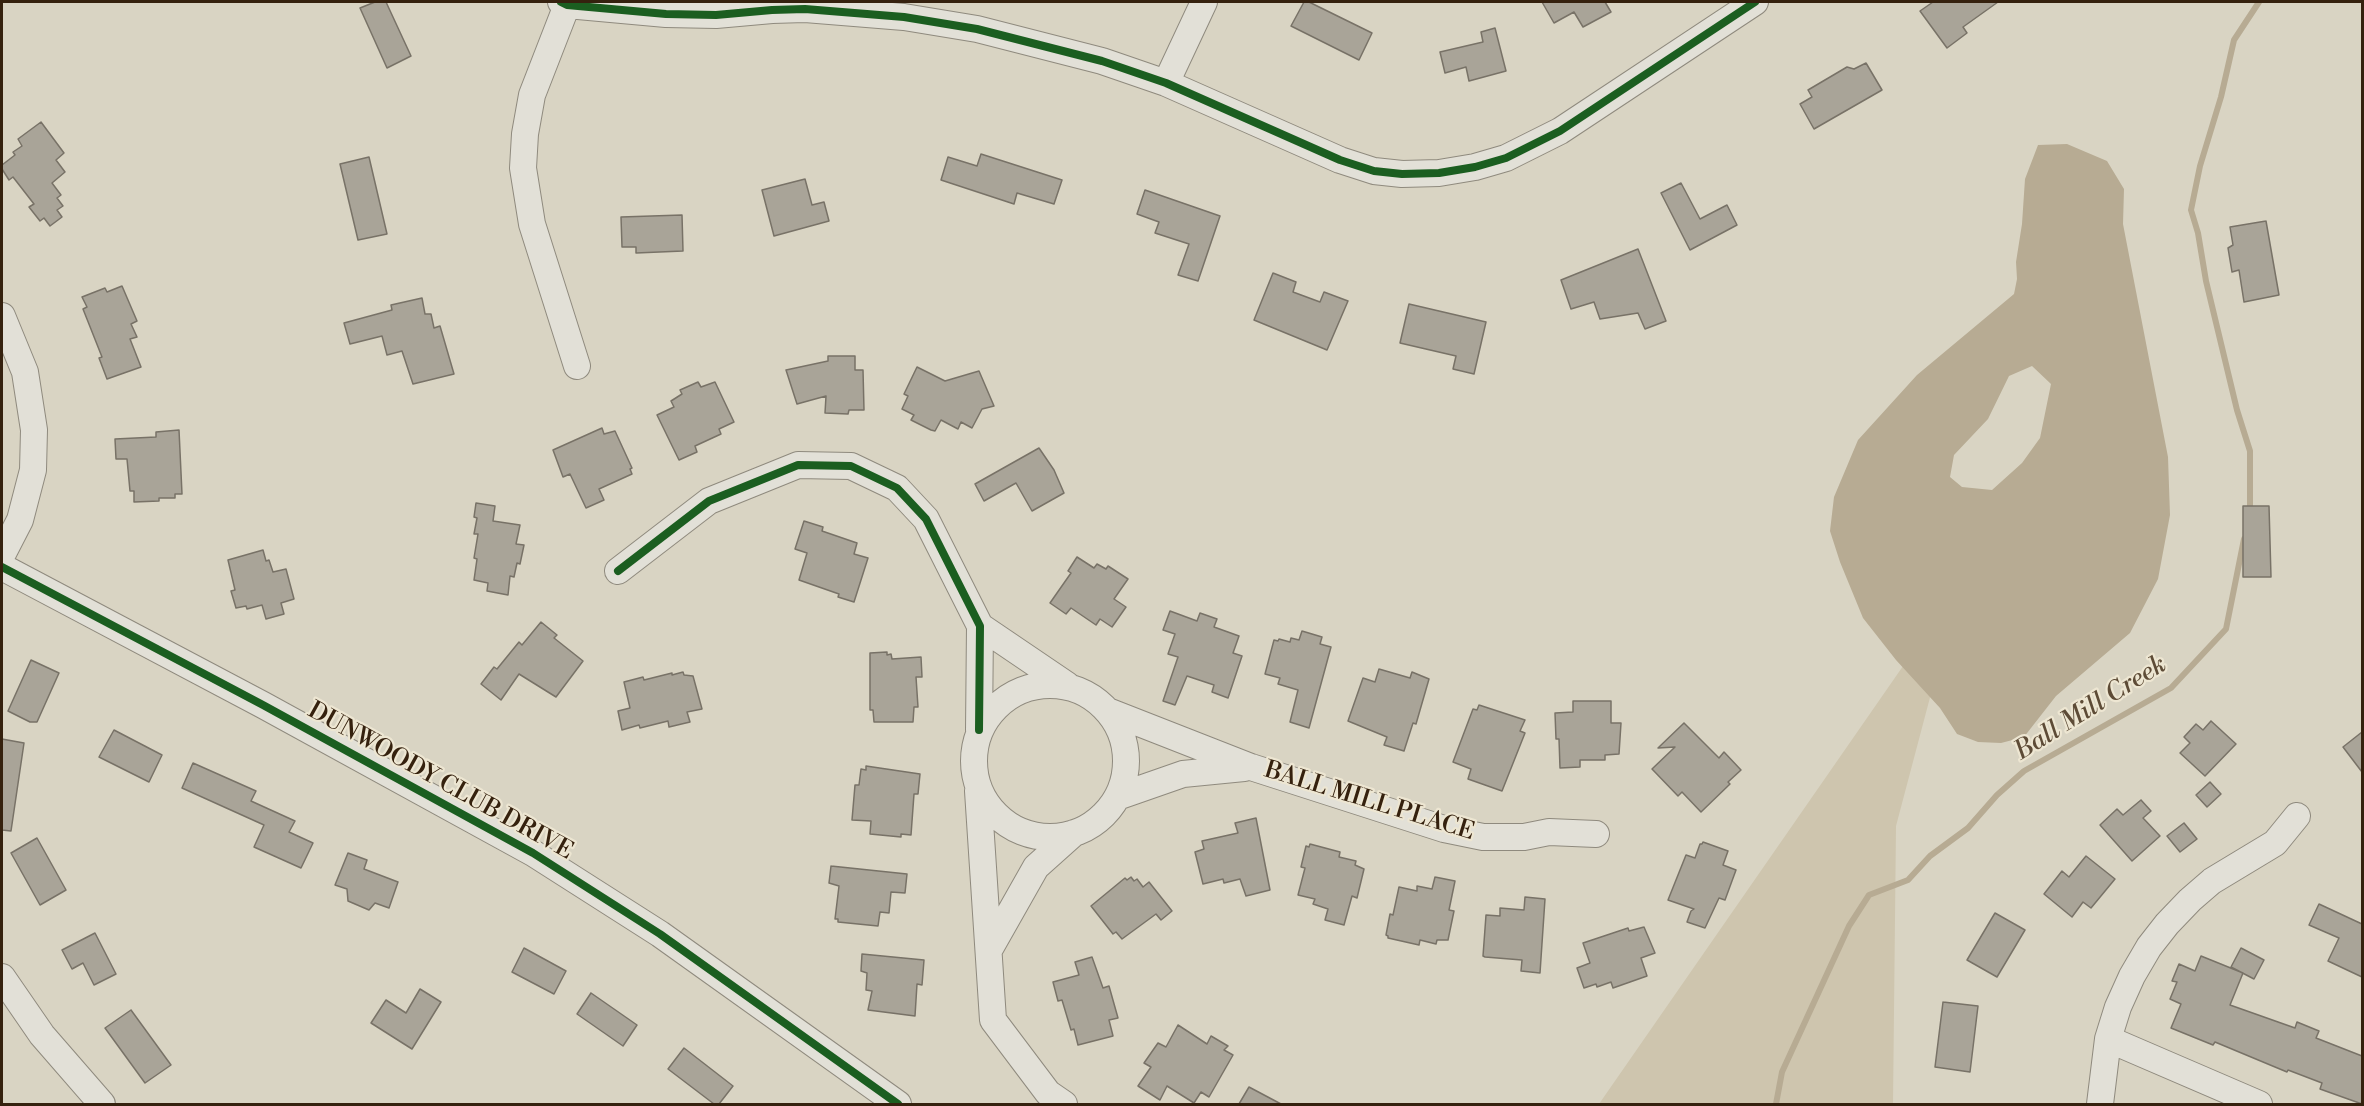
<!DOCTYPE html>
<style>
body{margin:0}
#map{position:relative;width:2364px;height:1106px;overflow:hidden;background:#d9d4c3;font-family:"Libre Bodoni",serif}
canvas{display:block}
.frame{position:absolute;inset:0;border:3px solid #35210e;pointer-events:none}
</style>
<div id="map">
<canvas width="2364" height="1106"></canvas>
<div class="frame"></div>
</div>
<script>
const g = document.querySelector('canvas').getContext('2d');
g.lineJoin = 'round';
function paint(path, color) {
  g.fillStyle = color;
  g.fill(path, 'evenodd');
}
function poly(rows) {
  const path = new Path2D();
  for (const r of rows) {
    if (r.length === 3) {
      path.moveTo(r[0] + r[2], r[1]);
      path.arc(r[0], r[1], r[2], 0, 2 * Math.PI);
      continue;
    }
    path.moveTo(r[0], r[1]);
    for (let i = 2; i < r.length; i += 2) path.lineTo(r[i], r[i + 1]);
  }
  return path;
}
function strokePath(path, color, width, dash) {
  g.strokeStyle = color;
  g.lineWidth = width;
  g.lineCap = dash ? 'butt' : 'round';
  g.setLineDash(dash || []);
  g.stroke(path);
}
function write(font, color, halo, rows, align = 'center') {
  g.font = font + ' "Libre Bodoni",serif';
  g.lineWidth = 4.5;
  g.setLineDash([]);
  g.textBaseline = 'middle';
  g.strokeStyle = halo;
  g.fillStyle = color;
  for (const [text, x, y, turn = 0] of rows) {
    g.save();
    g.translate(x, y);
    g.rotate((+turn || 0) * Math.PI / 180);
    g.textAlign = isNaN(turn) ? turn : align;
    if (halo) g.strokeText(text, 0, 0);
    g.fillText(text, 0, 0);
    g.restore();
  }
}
const green = poly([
 [1960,584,1896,826,1893,1104,1599,1104]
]);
const water = poly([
 [2067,144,2107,161,2124,189,2123,224,2168,457,2170,515,2158,579,2130,633,2056,696,2024,737,2001,743,1978,742,1957,734,1940,708,1896,660,1863,618,1840,562,1830,531,1834,497,1858,440,1917,375,2014,294,2017,279,2016,262,2022,224,2025,179,2038,145],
 [2032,366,2051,384,2040,438,2022,463,1992,490,1962,487,1950,477,1954,455,1988,419,2009,376]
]);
const stream = poly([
 [2250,512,2250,451,2237,410,2206,281,2198,233,2191,210,2200,166,2221,97,2234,40,2259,2],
 [1776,1104,1782,1072,1849,926,1869,895,1908,880,1930,856,1968,828,1997,795,2024,771,2171,688,2226,629,2244,539]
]);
const building = poly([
 [375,2,386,2,411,56,387,68,360,8,375,2],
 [1304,2,1309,2,1372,33,1359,60,1291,26,1304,2],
 [1542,2,1605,2,1611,12,1583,27,1574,12,1554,23,1542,2],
 [1933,2,1998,2,1963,27,1967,33,1947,48,1920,11,1933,2],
 [1495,28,1506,71,1469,81,1466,67,1445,73,1440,52,1483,42,1481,32,1495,28],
 [1866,63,1882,90,1814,129,1800,104,1812,97,1808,90,1847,67,1854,69,1866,63],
 [41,122,64,153,56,160,65,172,52,183,61,195,57,198,63,206,57,210,62,217,50,226,44,218,40,221,29,207,34,204,13,177,9,180,2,169,2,165,15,155,13,152,22,146,18,139,41,122],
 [981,154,1062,180,1054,204,1017,193,1014,204,941,180,948,157,977,166,981,154],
 [369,157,387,234,358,240,340,164,369,157],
 [805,179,812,205,824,202,829,221,774,236,762,190,805,179],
 [1681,183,1700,219,1727,205,1737,225,1690,250,1661,193,1681,183],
 [1145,190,1220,216,1198,281,1178,275,1189,244,1155,233,1159,222,1137,214,1145,190],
 [682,215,683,251,636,253,636,247,622,247,621,217,682,215],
 [2266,221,2279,295,2244,302,2239,270,2232,272,2228,248,2233,245,2230,227,2266,221],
 [1638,249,1666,321,1645,329,1638,313,1600,319,1594,302,1571,309,1561,280,1638,249],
 [1273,273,1296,282,1293,292,1320,302,1324,292,1348,301,1327,350,1254,320,1273,273],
 [122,286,137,321,131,324,137,337,130,339,141,367,107,379,99,358,102,357,83,309,87,307,82,297,105,288,107,292,122,286],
 [422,298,425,314,431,314,434,328,440,326,454,374,413,384,402,351,387,355,382,336,350,344,344,323,392,310,391,305,422,298],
 [1409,304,1486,322,1474,374,1453,369,1456,356,1400,343,1409,304],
 [828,356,855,356,855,370,863,370,864,410,849,410,848,414,825,413,826,396,797,404,786,370,828,361,828,356],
 [917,367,945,381,979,371,994,406,982,409,972,428,961,422,958,429,941,420,935,431,931,430,911,420,914,415,902,409,908,396,904,394,917,367],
 [698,382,701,387,715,382,734,422,719,429,721,434,695,446,697,452,679,460,657,415,674,407,671,401,682,394,680,390,698,382],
 [602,428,604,434,615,431,632,468,630,469,632,474,599,489,604,500,586,508,570,474,563,477,553,450,602,428],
 [179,430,182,494,175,494,175,498,159,498,159,501,134,502,134,491,130,491,127,459,116,459,115,439,156,437,156,432,179,430],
 [1039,448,1054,470,1064,493,1032,511,1016,483,984,501,975,484,1039,448],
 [476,503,495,506,493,521,520,525,516,544,524,545,520,564,517,563,514,577,510,576,508,595,487,591,488,583,474,580,477,559,474,558,478,534,474,534,477,518,474,517,476,503],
 [2243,506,2269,506,2271,577,2243,577,2243,506],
 [804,521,823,527,822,531,857,543,854,554,868,558,854,602,838,597,839,594,799,580,807,553,795,549,804,521],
 [263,550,266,561,269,560,273,572,286,569,294,599,281,603,284,614,266,619,262,605,247,609,246,606,236,608,231,591,235,590,228,560,263,550],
 [1077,557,1094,568,1097,564,1106,569,1108,566,1128,579,1114,599,1126,607,1112,627,1100,619,1096,625,1071,608,1066,614,1050,603,1071,573,1068,571,1077,557],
 [1170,611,1197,621,1200,613,1217,619,1214,627,1239,636,1233,653,1242,656,1228,698,1212,692,1214,685,1187,676,1175,705,1163,701,1178,657,1168,654,1175,634,1163,630,1170,611],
 [541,622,557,635,554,638,583,661,556,697,519,674,501,700,481,684,494,667,497,669,519,642,522,645,541,622],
 [1302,631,1322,637,1320,644,1331,647,1309,728,1290,722,1298,690,1278,684,1280,678,1265,674,1274,640,1278,641,1279,639,1290,642,1291,638,1299,640,1302,631],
 [887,652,887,655,891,654,892,659,921,657,922,677,916,677,918,707,914,707,913,722,874,722,873,710,870,710,870,653,887,652],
 [31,660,59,673,37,722,30,722,8,711,31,660],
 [1379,669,1410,678,1412,672,1429,679,1416,724,1413,723,1404,751,1384,745,1387,737,1348,721,1363,678,1375,682,1379,669],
 [683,672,684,675,693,676,702,709,687,712,690,722,669,727,668,721,640,728,639,725,622,730,618,711,630,708,624,682,643,677,644,680,672,673,672,675,683,672],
 [1573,701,1611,701,1611,723,1621,723,1619,754,1605,755,1605,760,1580,760,1580,767,1560,768,1559,739,1556,739,1555,713,1573,712,1573,701],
 [1479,705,1525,720,1520,731,1525,733,1502,791,1468,779,1471,769,1453,762,1473,709,1477,710,1479,705],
 [2211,721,2236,744,2205,776,2180,753,2190,743,2184,737,2196,724,2203,730,2211,721],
 [1684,723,1719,758,1724,752,1741,770,1728,782,1730,784,1701,812,1682,792,1678,796,1652,769,1675,747,1658,748,1684,723],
 [114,730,162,755,149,782,99,757,114,730],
 [2362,732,2362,772,2343,747,2362,732],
 [2,739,24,743,11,831,2,830,2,739],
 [193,763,256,791,251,801,295,821,289,832,313,843,301,868,254,847,264,825,182,788,193,763],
 [866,766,920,774,918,794,914,794,911,835,901,834,901,837,870,834,871,821,852,820,855,785,859,785,861,769,866,770,866,766],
 [2210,782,2221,794,2207,807,2196,795,2210,782],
 [2141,800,2151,811,2143,818,2160,836,2132,861,2100,825,2117,809,2123,815,2141,800],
 [1256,818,1270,890,1246,896,1240,879,1224,883,1223,879,1203,884,1195,852,1204,849,1202,841,1238,833,1235,823,1256,818],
 [2184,823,2197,839,2180,852,2167,836,2184,823],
 [37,838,66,890,40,905,11,853,37,838],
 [1703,842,1728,851,1723,865,1736,870,1725,900,1719,898,1705,928,1687,922,1691,911,1694,909,1668,900,1686,855,1695,858,1700,844,1702,844,1703,842],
 [1310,844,1340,852,1339,857,1356,861,1355,865,1364,869,1357,898,1352,896,1344,925,1325,920,1328,909,1313,904,1315,899,1298,895,1305,868,1301,867,1306,846,1309,847,1310,844],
 [348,853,367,860,364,869,398,882,389,908,375,903,369,910,348,901,347,889,335,885,348,853],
 [2086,856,2115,879,2091,908,2083,902,2072,917,2044,894,2062,871,2069,877,2086,856],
 [831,866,907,874,905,893,891,892,889,913,880,912,878,926,838,922,838,919,835,919,839,886,829,883,831,866],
 [1131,877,1134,881,1137,879,1143,887,1149,882,1172,911,1161,920,1156,914,1122,939,1116,932,1113,934,1091,906,1125,878,1127,880,1131,877],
 [1435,877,1455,881,1449,910,1454,911,1448,940,1437,940,1436,944,1420,940,1419,945,1388,938,1388,936,1386,935,1390,914,1393,915,1399,887,1417,891,1417,886,1432,889,1435,877],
 [1525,897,1545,899,1540,973,1521,971,1522,960,1485,957,1483,956,1486,915,1500,916,1500,908,1524,910,1525,897],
 [2319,904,2362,924,2362,977,2328,961,2339,938,2309,925,2319,904],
 [1995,913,2025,930,1997,977,1967,960,1995,913],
 [1644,927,1655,953,1641,958,1647,976,1613,988,1611,982,1597,987,1596,984,1584,988,1577,968,1590,963,1583,943,1628,928,1629,931,1644,927],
 [95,933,116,974,94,985,83,963,72,969,62,950,95,933],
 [524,948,566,971,554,994,512,972,524,948],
 [2241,948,2264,960,2254,979,2231,967,2241,948],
 [862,954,924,960,922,985,917,984,915,1016,868,1010,872,991,866,990,867,973,861,971,862,954],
 [2201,956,2243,973,2230,1005,2295,1028,2297,1022,2319,1031,2316,1038,2362,1056,2362,1104,2320,1089,2322,1083,2288,1070,2287,1072,2215,1042,2213,1045,2171,1028,2181,1004,2170,999,2177,982,2172,981,2179,964,2195,971,2201,956],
 [1092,957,1103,988,1109,986,1118,1018,1109,1020,1113,1036,1078,1045,1074,1029,1071,1030,1062,1000,1058,1001,1053,982,1079,975,1075,962,1092,957],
 [420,989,441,1002,412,1049,371,1023,386,1000,406,1013,420,989],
 [591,993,637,1025,623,1046,577,1014,591,993],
 [1943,1002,1978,1006,1970,1072,1935,1067,1943,1002],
 [131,1010,171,1065,145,1083,105,1028,131,1010],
 [1178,1025,1207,1044,1211,1036,1228,1046,1224,1050,1233,1055,1209,1097,1201,1092,1194,1103,1167,1086,1160,1100,1138,1086,1151,1067,1144,1063,1158,1043,1166,1047,1178,1025],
 [684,1048,733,1086,719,1104,714,1104,668,1069,684,1048],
 [1249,1087,1281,1104,1239,1104,1249,1087]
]);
const minor = poly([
 [561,2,567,5,666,14,716,15,772,10,805,9,904,17,977,29,1102,61,1166,83,1340,160,1374,171,1402,174,1439,173,1475,167,1506,158,1560,131,1755,2],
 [567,5,532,95,525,134,523,168,532,224,577,366],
 [1166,83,1204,2],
 [2,316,25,372,34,430,33,470,20,520,2,555],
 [2,567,263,705,533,853,660,934,898,1104],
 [618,571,709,501,798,465,851,466,897,488,926,519,980,626,979,730],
 [980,626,1067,685],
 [1050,761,76],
 [1108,711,1251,767,1444,829,1483,837,1524,837,1549,832,1596,834],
 [978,791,993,1020,1048,1093,1064,1104],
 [1117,797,1183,774,1244,768],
 [989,950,1036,867,1074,833],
 [2,977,42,1035,102,1104],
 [2108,1039,2259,1104],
 [2100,1104,2108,1039,2118,1007,2132,976,2149,947,2167,924,2190,900,2212,881,2275,843,2297,816]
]);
const cycleway = poly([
 [561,2,567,5,666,14,716,15,772,10,805,9,904,17,977,29,1102,61,1166,83,1340,160,1374,171,1402,174,1439,173,1475,167,1506,158,1560,131,1755,2],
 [2,567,263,705,533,853,660,934,898,1104],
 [618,571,709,501,798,465,851,466,897,488,926,519,980,626,979,730]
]);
const streetNames = [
 ["DUNWOODY CLUB DRIVE",440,782,29],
 ["BALL MILL PLACE",1369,802,17]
];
const waterNames = [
 ["Ball Mill Creek",2091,709,-32]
];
paint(green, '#cec5ae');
paint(water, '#b7ab93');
strokePath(stream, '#b7ab93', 6);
paint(building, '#a9a498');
strokePath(building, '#787267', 1.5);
strokePath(minor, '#8f8a7e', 28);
strokePath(minor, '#e2e0d7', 26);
strokePath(cycleway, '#1b5e20', 8);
write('24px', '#35210e', '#ede6d2', streetNames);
write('italic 26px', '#5d4b36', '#ede6d2', waterNames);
</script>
